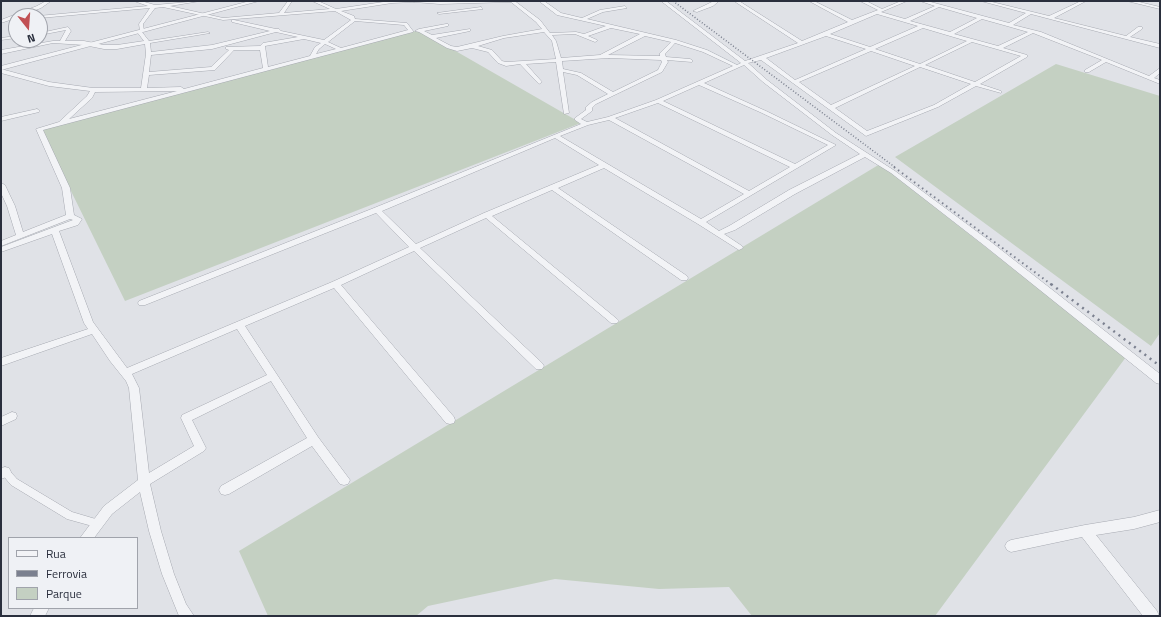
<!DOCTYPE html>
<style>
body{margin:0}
#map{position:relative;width:1161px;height:617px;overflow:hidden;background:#e0e2e7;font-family:"Titillium Web",sans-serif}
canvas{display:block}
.frame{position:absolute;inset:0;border:2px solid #2a2f3d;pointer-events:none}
.legend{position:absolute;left:8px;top:537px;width:130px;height:72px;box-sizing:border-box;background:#eff1f5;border:1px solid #a0a3ab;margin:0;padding:5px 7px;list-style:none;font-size:12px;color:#2a2f3d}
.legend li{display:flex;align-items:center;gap:8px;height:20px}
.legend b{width:20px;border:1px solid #a0a3ab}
.north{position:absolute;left:8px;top:8px;width:40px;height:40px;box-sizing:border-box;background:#eff1f5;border:1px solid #a0a3ab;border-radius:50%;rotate:163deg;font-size:11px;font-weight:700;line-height:16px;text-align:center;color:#2a2f3d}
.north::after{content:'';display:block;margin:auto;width:14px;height:18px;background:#c15054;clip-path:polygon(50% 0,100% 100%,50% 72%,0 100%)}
</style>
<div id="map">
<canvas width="1161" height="617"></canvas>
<div class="frame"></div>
<ul class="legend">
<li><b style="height:5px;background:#f2f3f6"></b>Rua</li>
<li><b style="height:5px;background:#7b808f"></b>Ferrovia</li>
<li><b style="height:11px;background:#c4d0c2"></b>Parque</li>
</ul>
<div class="north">N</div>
</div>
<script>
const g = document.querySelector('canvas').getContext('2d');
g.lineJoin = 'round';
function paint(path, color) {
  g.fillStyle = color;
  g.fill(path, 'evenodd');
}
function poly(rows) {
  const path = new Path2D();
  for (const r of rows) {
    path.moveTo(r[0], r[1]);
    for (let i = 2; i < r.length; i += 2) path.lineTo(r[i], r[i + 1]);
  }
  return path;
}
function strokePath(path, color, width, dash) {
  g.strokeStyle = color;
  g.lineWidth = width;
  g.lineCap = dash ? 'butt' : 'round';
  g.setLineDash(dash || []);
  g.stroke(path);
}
const green = poly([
 [419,30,581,123,125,301,41,130],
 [1056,64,1160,96,1160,333,1151,346,895,157],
 [880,164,1126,357,935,616,752,616,729,587,659,589,555,579,428,606,416,616,268,616,239,551]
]);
const pedestrian = poly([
 [5,468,8,469,17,479,72,512,99,520,101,523,99,526,96,527,67,519,11,485,1,473,2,469,5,468]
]);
const minor = poly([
 [46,1,51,1,41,8,20,16,16,16,16,18,1,23,1,20,37,6,46,1],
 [134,1,141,1,155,5,200,1,170,6,223,18,279,13,288,1,292,1,284,13,330,9,312,1,318,1,336,9,390,1,519,1,516,2,540,20,550,33,576,32,584,34,606,26,557,15,539,1,544,1,561,13,582,18,600,10,625,6,627,8,603,12,587,19,676,40,707,50,737,65,741,63,661,1,666,1,745,61,798,43,734,1,739,1,802,41,848,22,809,1,814,1,852,20,878,10,860,1,866,1,882,9,901,1,907,1,881,12,905,19,935,6,920,1,927,1,1009,23,1026,13,981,1,988,1,1049,16,1081,1,1086,1,1054,18,1126,36,1138,27,1142,27,1142,29,1130,37,1160,44,1160,48,1031,14,1013,25,1041,32,1149,76,1160,68,1160,73,1154,78,1160,80,1160,84,1106,62,1089,72,1085,72,1085,70,1102,60,1033,33,1003,48,1027,55,1027,57,980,84,1001,91,1001,93,976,86,938,107,866,136,761,60,748,63,767,80,836,133,895,171,991,242,1160,374,1160,384,1156,383,985,246,891,173,865,157,795,194,735,230,724,234,742,246,743,248,739,250,698,224,604,168,558,188,687,276,688,278,687,280,681,280,552,190,492,216,617,319,619,321,617,323,611,323,486,218,420,248,542,363,544,366,542,369,536,369,414,251,341,285,454,417,455,420,454,423,450,424,446,423,334,288,245,326,318,437,350,480,348,484,344,485,340,484,312,446,229,494,225,495,221,494,219,490,221,486,307,438,271,381,192,420,206,448,204,451,150,484,161,531,174,574,186,604,194,616,179,616,162,574,149,531,140,492,112,514,94,538,80,538,104,506,138,480,129,388,126,381,110,361,92,334,1,366,1,358,88,329,84,323,52,234,1,252,1,247,73,220,70,219,1,246,1,241,16,235,7,206,1,193,1,183,5,185,15,206,23,232,66,215,62,188,36,129,59,122,87,96,90,91,49,86,1,73,1,69,49,82,93,88,141,88,146,54,145,44,117,49,104,49,84,45,53,43,1,54,1,50,53,41,60,41,66,30,40,35,40,33,68,27,71,31,65,41,84,41,104,45,117,45,144,41,137,32,140,31,139,24,150,8,40,18,40,16,38,16,148,6,134,1],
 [414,2,440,4,511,2,536,22,542,29,503,36,457,47,451,46,436,38,470,31,470,29,432,35,424,31,448,26,448,24,446,24,419,29,415,31,419,32,447,48,457,51,472,48,488,52,498,63,506,66,520,64,539,84,542,82,526,64,556,62,564,114,569,113,563,72,577,75,608,94,592,102,586,107,586,110,575,118,575,120,581,124,374,208,139,301,138,303,139,305,145,305,376,213,409,247,332,282,127,368,93,322,59,231,78,225,82,219,74,215,70,188,43,130,413,32,413,31,407,23,355,19,354,16,341,11,392,3,414,2],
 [163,7,223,20,335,11,351,20,324,40,281,31,279,29,276,29,234,20,232,20,232,22,270,31,212,45,151,52,150,43,210,33,208,32,149,41,142,32,144,31,143,24,155,8,163,7],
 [939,7,977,18,950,32,910,21,939,7],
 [877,14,918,26,870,47,830,34,877,14],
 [982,19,1007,26,1028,32,998,46,954,34,982,19],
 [355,21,404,25,408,30,341,48,328,42,355,21],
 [611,28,640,34,600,55,561,58,556,41,552,35,575,34,595,42,597,41,597,40,588,36,611,28],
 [923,28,967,41,920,64,875,49,923,28],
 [276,32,298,37,263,43,260,46,226,47,226,49,229,50,211,67,149,72,151,55,212,49,276,32],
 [544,32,552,41,556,59,506,62,502,61,492,50,478,46,504,38,544,32],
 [645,36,671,42,660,53,660,56,608,55,645,36],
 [826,36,866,49,795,80,766,58,826,36],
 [304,39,321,43,315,47,310,56,268,67,265,46,304,39],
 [972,42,1021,56,975,82,925,65,972,42],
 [675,43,703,52,733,66,656,100,608,117,587,122,581,119,592,111,592,108,596,104,662,72,668,62,667,60,692,62,692,60,690,59,666,57,665,54,675,43],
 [325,44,336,49,316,54,319,49,325,44],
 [234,50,260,50,263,68,184,89,181,87,147,88,149,75,215,70,234,50],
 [871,51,915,66,831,105,799,82,871,51],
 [609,58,661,60,662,62,658,70,613,92,581,73,563,69,562,61,609,58],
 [744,65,763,82,832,135,860,154,789,190,729,226,719,231,706,222,836,145,766,111,704,83,744,65],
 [920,67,971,84,934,105,867,131,835,108,920,67],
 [699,85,762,113,828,145,795,164,663,101,699,85],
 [177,91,69,119,92,98,95,92,177,91],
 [658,103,790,167,749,191,615,118,658,103],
 [609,120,744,194,701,219,560,136,588,125,609,120],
 [555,138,599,165,484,213,416,244,382,211,555,138],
 [237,329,267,375,182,415,181,418,194,446,149,473,139,388,132,374,237,329],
 [714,1,719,1,713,6,697,12,693,11,714,1],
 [1127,1,1135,1,1160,7,1160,9,1127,1],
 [481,7,483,9,439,14,437,13,481,7],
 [16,36,16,38,1,40,1,38,16,36],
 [37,109,40,111,39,112,1,121,1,117,37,109],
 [12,412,16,413,17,416,16,419,1,426,1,417,12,412],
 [5,467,9,468,11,472,9,476,1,479,1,468,5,467],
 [1160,510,1160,522,1134,529,1096,535,1157,611,1159,616,1143,616,1082,537,1011,552,1007,550,1005,546,1007,542,1011,540,1085,525,1134,517,1160,510],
 [34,608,49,608,45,616,30,616,34,608]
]);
const tertiary = poly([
 [250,1,259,1,1,70,1,66,250,1]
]);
const railFar2 = poly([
 [673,1,896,168]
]);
const railFar1 = poly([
 [894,167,1052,285]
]);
const rail = poly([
 [1051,284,1160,366]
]);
paint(green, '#c4d0c2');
strokePath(pedestrian, '#a6a9b1', 1);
strokePath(minor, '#a6a9b1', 1);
strokePath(tertiary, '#a6a9b1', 1);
paint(pedestrian, '#f2f3f6');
paint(minor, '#f2f3f6');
paint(tertiary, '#f2f3f6');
strokePath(railFar2, '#7b808f', 1.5, [1, 2]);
strokePath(railFar1, '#7b808f', 2, [1.5, 3.5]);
strokePath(rail, '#7b808f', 2.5, [2, 4.5]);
</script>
